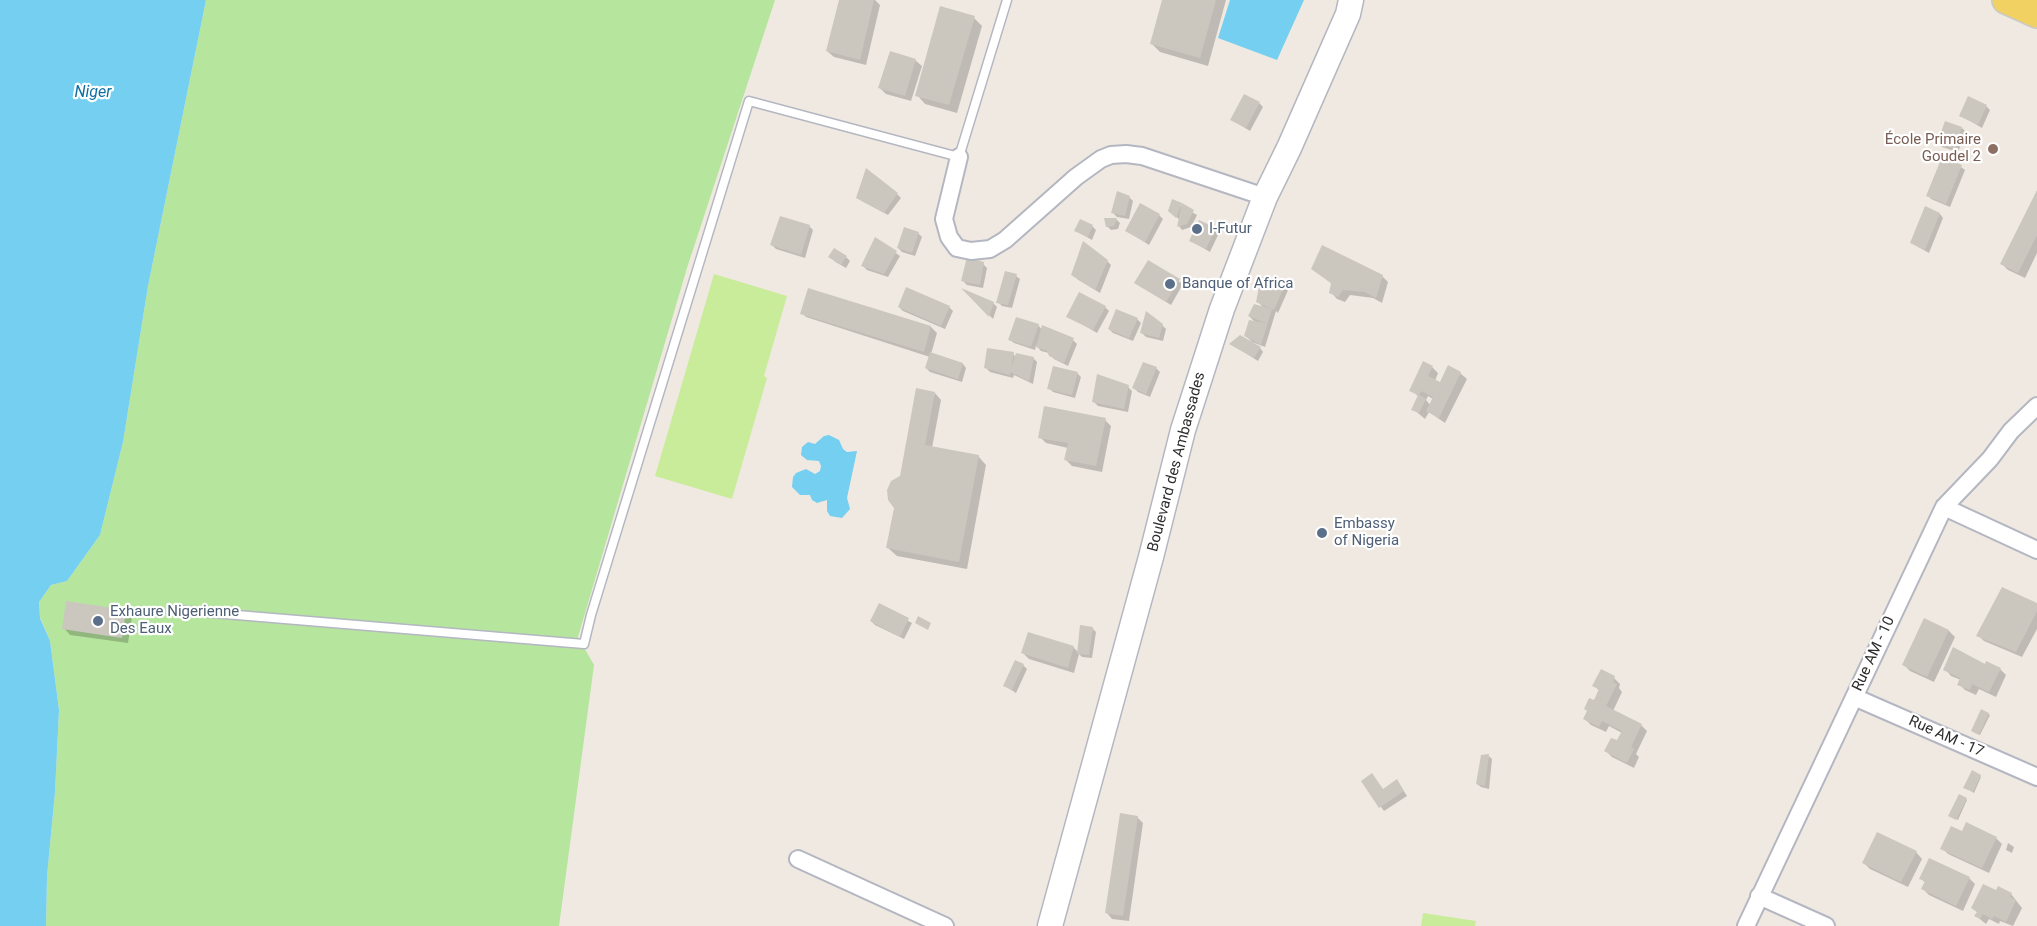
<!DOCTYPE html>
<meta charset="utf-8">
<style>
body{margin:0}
canvas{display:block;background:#efe9e1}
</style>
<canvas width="2037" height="926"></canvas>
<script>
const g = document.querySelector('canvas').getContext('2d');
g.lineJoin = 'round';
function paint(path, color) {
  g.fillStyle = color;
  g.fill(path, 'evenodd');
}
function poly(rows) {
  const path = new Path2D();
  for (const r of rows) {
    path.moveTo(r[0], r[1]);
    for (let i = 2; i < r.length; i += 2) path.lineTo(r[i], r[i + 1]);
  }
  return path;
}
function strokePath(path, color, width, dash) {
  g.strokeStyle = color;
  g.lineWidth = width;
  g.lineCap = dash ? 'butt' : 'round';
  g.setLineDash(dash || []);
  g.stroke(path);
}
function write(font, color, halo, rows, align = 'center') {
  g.font = font + ' Roboto,sans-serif';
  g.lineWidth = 4.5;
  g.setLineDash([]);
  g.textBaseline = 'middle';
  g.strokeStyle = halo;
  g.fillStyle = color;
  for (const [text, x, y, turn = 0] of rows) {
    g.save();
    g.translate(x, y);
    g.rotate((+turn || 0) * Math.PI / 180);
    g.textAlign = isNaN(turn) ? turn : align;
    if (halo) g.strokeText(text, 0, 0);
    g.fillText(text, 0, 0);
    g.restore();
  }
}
const green = poly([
 [206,0,775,0,687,268,578,637,594,665,559,926,46,926,47,876,55,792,59,710,50,641,40,617,39,602,51,585,67,581,100,535,123,442,148,286]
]);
const pitch = poly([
 [714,274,787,296,764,376,767,378,732,499,655,476],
 [1423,913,1476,921,1475,926,1421,926]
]);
const water = poly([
 [0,0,206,0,148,286,123,442,100,535,67,581,51,585,39,602,40,618,50,641,59,710,55,792,47,876,46,926,0,926],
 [1230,0,1304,0,1277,60,1218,38],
 [829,435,839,440,843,449,847,452,857,451,847,498,850,509,842,518,830,516,827,511,827,500,817,503,812,500,810,495,800,495,792,487,793,477,796,473,806,469,815,474,820,471,821,466,819,461,807,460,801,455,802,447,808,442,815,444,824,436]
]);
const shadow = poly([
 [840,0,875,0,880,5,866,65,834,57,827,51],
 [1164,0,1226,0,1208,66,1160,52,1152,44],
 [974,18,982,26,957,113,925,104,917,95],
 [915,60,922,66,911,101,886,94,880,88],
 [1259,103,1263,107,1250,131,1232,120],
 [1986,106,1990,110,1982,128,1960,115],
 [1962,128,1966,132,1958,152,1942,147,1939,143],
 [1961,167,1965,170,1950,207,1931,199,1928,195],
 [2037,193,2037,253,2025,278,2008,270,2002,264],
 [897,194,901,198,888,215,857,198],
 [1129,197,1133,201,1129,219,1117,217,1113,213],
 [1173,201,1197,215,1191,227,1182,230,1179,226,1180,220,1169,211],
 [1926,208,1940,214,1943,218,1929,253,1911,243],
 [1159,215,1163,219,1149,245,1127,231],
 [1106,219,1117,220,1120,223,1118,229,1111,230,1107,226],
 [809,226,813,230,805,258,776,249,772,245],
 [1092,226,1096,230,1092,240,1076,231],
 [1215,229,1219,233,1210,252,1191,241],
 [918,233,922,237,915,256,902,252,898,248],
 [876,239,900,256,888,277,867,270,863,266],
 [846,257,850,261,846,268,834,261],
 [1107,261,1111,265,1100,293,1077,279],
 [1149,262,1183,284,1171,305,1140,286],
 [983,264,987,268,983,288,967,285,963,281],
 [1313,269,1382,276,1388,282,1382,303,1373,298,1350,295,1345,302,1337,299,1331,292,1332,284],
 [1016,276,1020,279,1012,308,1002,306,998,302],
 [1285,284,1289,288,1278,313,1276,311,1265,347,1252,342,1246,336,1256,323,1249,316,1265,309,1257,301],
 [967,292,993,303,997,307,993,319],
 [899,307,949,307,953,311,945,329,903,311],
 [1105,307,1109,311,1097,333,1068,316],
 [802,313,931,327,937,333,931,354,963,364,966,368,962,382,930,372,926,368,930,357,806,317],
 [1137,319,1141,323,1133,341,1113,333,1109,329],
 [1038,325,1042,330,1073,340,1077,344,1068,366,1054,359,1049,353,1041,351,1036,345,1035,350,1014,343,1010,340],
 [1162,325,1166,329,1163,341,1146,337,1142,333],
 [1231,344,1260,348,1263,352,1258,361],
 [1013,354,1016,357,1033,358,1037,362,1033,384,1014,375,1013,378,990,372,986,368],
 [1432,367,1438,373,1435,381,1441,384,1460,373,1467,379,1445,423,1429,412,1425,419,1413,409,1419,397,1411,390],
 [1428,396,1433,399,1430,405,1426,400],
 [1156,368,1160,372,1150,397,1138,392,1134,388],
 [1077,373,1081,377,1075,398,1053,392,1049,388],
 [1128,387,1132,391,1128,412,1098,406,1094,402],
 [935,393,941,400,932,448,978,456,986,465,967,569,897,556,888,548,901,477],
 [1105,420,1111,426,1102,472,1072,466,1066,460,1068,448,1046,443,1040,437],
 [880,605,912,623,904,639,875,625,871,621],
 [2037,605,2037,629,2022,657,1984,641,1978,635],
 [125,611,132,617,128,643,70,635,64,628],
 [1925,620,1949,631,1955,637,1934,682,1910,671,1904,665],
 [1092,628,1096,632,1092,658,1082,657,1079,654,1074,673,1029,659,1023,653,1073,647,1078,652],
 [1023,665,1027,669,1016,693,1005,686],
 [1985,666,2000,669,2006,675,1996,697,1979,689,1976,695,1965,690,1959,684,1961,680,1951,676,1945,669],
 [1614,678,1620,684,1619,688,1622,692,1613,711,1641,725,1647,731,1636,754,1639,757,1634,768,1612,757,1606,751,1617,742,1622,733,1609,726,1606,732,1591,725,1585,719,1600,691,1594,686],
 [1988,714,1990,715,1980,735,1974,732],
 [1489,756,1492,759,1489,789,1481,787,1477,784],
 [1980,776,1981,777,1974,793,1967,789],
 [1363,781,1383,790,1400,785,1407,796,1384,811],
 [1966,799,1967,800,1958,820,1952,817],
 [1137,817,1143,823,1129,921,1112,919,1106,912],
 [1962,833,1996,838,2002,844,1989,873,1948,854,1942,848],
 [2008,843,2014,847,2012,853,2006,850],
 [1916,852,1922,859,1908,887,1870,869,1864,863],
 [1969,878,1975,884,1963,911,1929,895,1923,889,1926,883,1921,879],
 [1997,892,2011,894,2022,908,2013,926,2000,921,1999,924,1989,919,1986,924,1976,916,1978,913,1973,908]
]);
const building = poly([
 [839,0,874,0,860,60,826,51],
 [1162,0,1216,0,1200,58,1150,44],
 [940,6,975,16,949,105,915,96],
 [890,51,916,59,905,96,878,88],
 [1244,94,1260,102,1246,128,1230,120],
 [1968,96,1987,105,1978,125,1959,116],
 [1945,121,1962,127,1955,149,1937,143],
 [1942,157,1962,165,1946,204,1926,196],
 [866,168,898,193,884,213,856,198],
 [2037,190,2037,235,2018,273,2000,264],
 [1117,191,1130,196,1125,216,1111,213],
 [1172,199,1182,203,1176,218,1168,211],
 [1140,203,1160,214,1145,242,1125,231],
 [1182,203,1194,210,1187,224,1177,227],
 [1925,206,1940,213,1925,250,1910,243],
 [780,216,810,225,801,255,770,245],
 [1104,218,1117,218,1114,226,1106,227],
 [1080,219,1093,225,1088,237,1074,231],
 [1199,220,1216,228,1206,249,1189,241],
 [904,227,919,232,912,253,897,248],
 [875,237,897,251,884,274,861,266],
 [1083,241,1108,260,1095,290,1071,275],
 [1322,245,1383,275,1376,298,1365,292,1343,290,1338,297,1329,293,1331,283,1311,269],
 [834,248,847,256,841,265,828,257],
 [967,257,984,262,980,285,961,281],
 [1148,260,1180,279,1166,302,1134,283],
 [1005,271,1017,274,1008,305,996,303],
 [1261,277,1286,282,1274,310,1256,302],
 [906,287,950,306,941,326,898,307],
 [808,288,931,326,924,352,800,314],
 [961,288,994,302,989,317],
 [1079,292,1106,306,1093,330,1066,317],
 [1254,304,1272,309,1261,345,1244,336,1249,320,1266,323,1248,316],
 [1116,309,1138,318,1129,338,1108,329],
 [1146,311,1163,324,1159,338,1140,333],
 [1016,317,1039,324,1031,347,1008,340],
 [1042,325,1074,338,1064,363,1049,356,1047,351,1036,347],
 [1240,335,1261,347,1254,358,1229,344],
 [987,348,1014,352,1011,370,1016,353,1034,357,1029,381,1010,372,1010,375,984,368],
 [930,352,963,363,958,379,925,368],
 [1423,361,1433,366,1428,376,1440,382,1448,365,1461,372,1439,418,1426,411,1433,397,1421,391,1419,395,1426,399,1419,413,1411,410,1418,395,1409,391],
 [1143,362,1157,367,1146,394,1132,388],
 [1053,366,1078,372,1072,395,1047,389],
 [1097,374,1129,385,1124,409,1092,402],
 [916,388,935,392,925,445,979,455,959,562,886,548,894,508,888,500,887,490,891,481,900,476],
 [1044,406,1106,418,1096,466,1064,460,1068,443,1038,438],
 [2002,587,2037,603,2037,611,2016,652,1976,636],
 [66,601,126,610,122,638,62,629],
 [879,603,909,618,900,637,870,621],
 [918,616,931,623,928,630,915,623],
 [1924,618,1949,630,1927,677,1902,665],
 [1080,625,1093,627,1089,655,1077,654],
 [1028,632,1074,646,1068,668,1021,653],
 [1953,647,1985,664,1986,661,2001,668,1989,692,1972,684,1970,690,1957,685,1960,678,1943,670],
 [1015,660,1024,664,1012,690,1003,686],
 [1601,669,1615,676,1613,682,1617,684,1606,706,1642,724,1631,747,1634,749,1627,763,1604,751,1611,738,1617,740,1622,731,1602,721,1599,727,1583,719,1587,711,1584,709,1589,698,1594,700,1599,689,1592,686],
 [1981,709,1989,713,1979,735,1971,731],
 [1489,754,1485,786,1476,784,1481,755],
 [1972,770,1981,775,1973,792,1963,788],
 [1372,773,1383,789,1397,779,1404,791,1379,808,1361,781],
 [1959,794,1967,798,1956,820,1948,816],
 [1120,813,1138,816,1123,916,1105,913],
 [1966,822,1997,837,1982,868,1940,849,1951,826,1962,831],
 [1877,832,1917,851,1901,882,1862,863],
 [1929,858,1970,877,1956,906,1921,889,1925,881,1919,879],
 [1983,884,1996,890,1998,886,2012,893,2010,897,2016,900,2006,922,1994,916,1992,919,1983,914,1980,919,1974,916,1977,912,1971,908]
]);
const lane = poly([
 [177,610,584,644,591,615,749,101,959,157,1007,0]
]);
const street = poly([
 [959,157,944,219,949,237,957,248,971,251,990,249,1005,240,1076,177,1101,159,1111,155,1126,154,1142,156,1265,197],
 [1944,507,2037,550],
 [1854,697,2037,777],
 [798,859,945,926],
 [1759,896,1826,926],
 [1746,926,1944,507,1990,459,2011,431,2037,406]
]);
const secondary = poly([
 [1050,926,1151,557,1183,430,1222,309,1265,197,1289,148,1348,14,1351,0]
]);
const primary = poly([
 [2006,0,2037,14]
]);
const markers = [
 [1993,149,6,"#8d6e63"],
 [1197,229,6,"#5c6f8a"],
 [1170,284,6,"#5c6f8a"],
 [1322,533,6,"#5c6f8a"],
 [98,621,6,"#5c6f8a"]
];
const educationNames = [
 ["École Primaire",1981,140],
 ["Goudel 2",1981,157]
];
const serviceNames = [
 ["I-Futur",1209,229],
 ["Banque of Africa",1182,284],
 ["Embassy",1334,524],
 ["of Nigeria",1334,541],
 ["Exhaure Nigerienne",110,612],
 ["Des Eaux",110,629]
];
const streetNames = [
 ["Boulevard des Ambassades",1177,462,-75],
 ["Rue AM - 10",1874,654,-65],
 ["Rue AM - 17",1946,737,24]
];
const waterNames = [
 ["Niger",93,93]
];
paint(green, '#b6e59e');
paint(pitch, '#c9ec9a');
paint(water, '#75cff0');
paint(shadow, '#0003');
paint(building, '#cbc7bf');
strokePath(lane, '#b4b7c1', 11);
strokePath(street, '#b4b7c1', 20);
strokePath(secondary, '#b4b7c1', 27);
strokePath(primary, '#c9c9c9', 30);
strokePath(lane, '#fff', 8);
strokePath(street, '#fff', 16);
strokePath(secondary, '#fff', 24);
strokePath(primary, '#f2d163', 27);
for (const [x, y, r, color] of markers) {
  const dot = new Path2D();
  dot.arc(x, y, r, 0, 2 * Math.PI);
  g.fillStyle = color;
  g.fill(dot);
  strokePath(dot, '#fff', 2);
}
write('15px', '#785e54', '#fff', educationNames, 'right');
write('15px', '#4e5e75', '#fff', serviceNames, 'left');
write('15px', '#2e2e2e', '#fff', streetNames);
write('italic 16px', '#0d6fa3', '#fff', waterNames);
</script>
